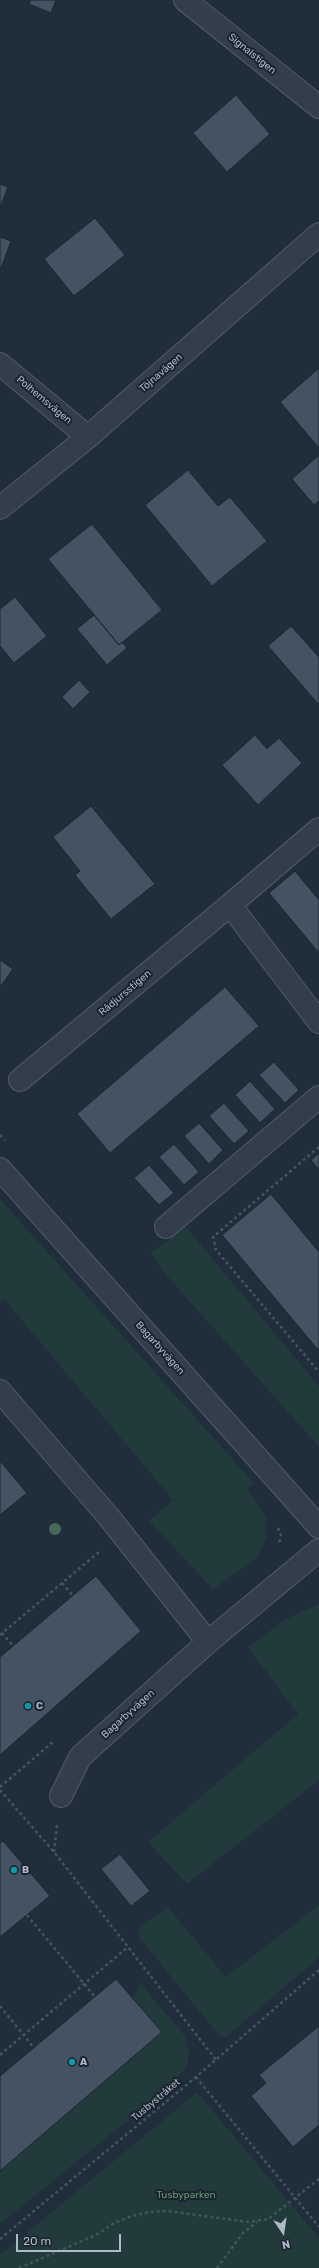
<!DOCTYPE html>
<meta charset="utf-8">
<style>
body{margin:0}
#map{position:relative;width:319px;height:2268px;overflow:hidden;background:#202d3b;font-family:Rubik,sans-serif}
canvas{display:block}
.north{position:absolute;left:263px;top:2212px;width:40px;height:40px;-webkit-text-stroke:3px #1a232f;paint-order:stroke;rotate:167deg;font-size:11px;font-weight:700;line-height:16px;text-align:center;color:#afb9c7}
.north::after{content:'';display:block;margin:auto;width:14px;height:18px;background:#afb9c7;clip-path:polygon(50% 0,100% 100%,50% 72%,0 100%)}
.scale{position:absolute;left:16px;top:2234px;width:105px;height:18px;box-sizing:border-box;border:2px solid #afb9c7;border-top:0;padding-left:5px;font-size:12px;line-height:14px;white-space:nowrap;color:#afb9c7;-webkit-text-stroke:3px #1a232f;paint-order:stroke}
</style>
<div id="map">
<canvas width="319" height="2268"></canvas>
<div class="north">N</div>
<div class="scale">20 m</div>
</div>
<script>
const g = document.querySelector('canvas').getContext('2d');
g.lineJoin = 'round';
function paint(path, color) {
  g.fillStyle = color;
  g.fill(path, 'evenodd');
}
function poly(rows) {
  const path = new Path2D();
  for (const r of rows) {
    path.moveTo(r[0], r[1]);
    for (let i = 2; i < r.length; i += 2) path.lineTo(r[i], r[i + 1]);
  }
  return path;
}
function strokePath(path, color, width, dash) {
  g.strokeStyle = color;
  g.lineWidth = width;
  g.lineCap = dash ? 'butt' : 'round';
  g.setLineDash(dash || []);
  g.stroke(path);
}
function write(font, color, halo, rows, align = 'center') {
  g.font = font + ' Rubik,sans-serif';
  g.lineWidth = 4;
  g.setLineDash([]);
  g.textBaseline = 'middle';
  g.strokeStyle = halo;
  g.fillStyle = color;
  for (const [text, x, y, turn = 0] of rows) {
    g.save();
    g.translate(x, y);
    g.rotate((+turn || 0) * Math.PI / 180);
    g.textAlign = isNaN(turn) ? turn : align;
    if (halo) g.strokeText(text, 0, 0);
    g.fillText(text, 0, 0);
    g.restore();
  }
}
const green = poly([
 [0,1199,254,1483,247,1489,266,1517,266,1538,258,1557,213,1589,149,1521,173,1500,4,1299,0,1302],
 [186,1227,319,1386,319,1447,168,1277,151,1253],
 [319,1604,319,1780,187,1884,148,1842,298,1714,248,1647,286,1619],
 [319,1905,319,1957,225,2038,217,2033,138,1936,140,1926,168,1907,226,1977],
 [140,1983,185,2036,189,2051,187,2066,173,2084,0,2224,0,2171,162,2032,133,1998],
 [197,2092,319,2238,319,2268,0,2268,0,2255]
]);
const building = poly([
 [31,0,56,0,51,13,29,4,31,0],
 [236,95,270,134,227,172,193,133,236,95],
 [0,184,8,187,0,208,0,184],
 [95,218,125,255,74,296,44,259,95,218],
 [0,237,11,241,0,271,0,237],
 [319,368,319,448,280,402,319,368],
 [319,455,319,501,314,505,292,479,319,455],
 [188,470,218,506,230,497,267,541,212,586,145,505,188,470],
 [92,524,162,610,119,645,48,559,92,524],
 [15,597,47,636,14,663,0,646,0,609,15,597],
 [94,615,119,645,122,642,127,648,107,665,77,629,94,615],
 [291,626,319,657,319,705,268,646,291,626],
 [79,680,90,692,73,709,62,697,79,680],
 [255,735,267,749,279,738,302,763,258,805,222,765,255,735],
 [91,806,155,884,111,919,75,875,80,871,53,837,91,806],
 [295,871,319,900,319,953,269,893,295,871],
 [0,960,13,969,0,987,0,960],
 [225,987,259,1026,110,1153,77,1114,225,987],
 [274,1062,299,1090,285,1103,259,1075,274,1062],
 [250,1081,275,1109,260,1123,235,1095,250,1081],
 [224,1103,249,1131,234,1144,209,1116,224,1103],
 [199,1123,223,1150,209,1164,184,1136,199,1123],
 [174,1144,199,1172,184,1185,159,1157,174,1144],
 [319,1153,319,1170,311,1160,319,1153],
 [149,1165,174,1193,159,1205,134,1178,149,1165],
 [271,1194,319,1252,319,1351,222,1235,271,1194],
 [0,1461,27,1493,0,1515,0,1461],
 [96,1576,141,1631,0,1755,0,1657,96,1576],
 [3,1841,50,1896,0,1937,0,1843,3,1841],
 [120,1854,150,1891,131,1906,101,1869,120,1854],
 [116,1979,162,2032,0,2171,0,2076,116,1979],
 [319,2026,319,2125,293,2147,251,2096,266,2083,259,2075,319,2026]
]);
const path = poly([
 [0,1135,5,1140],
 [319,1147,213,1237,216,1250,319,1372],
 [278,1528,281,1535,279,1544],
 [62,1583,73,1596],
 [2,1633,13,1646],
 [0,1635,99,1552],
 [0,1787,53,1742],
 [0,1790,54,1852,216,2060],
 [54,1852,57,1825],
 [27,1915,95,1997],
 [0,2006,34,2048],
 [0,2055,128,1947],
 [196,2077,319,2227],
 [0,2239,196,2077,319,1970],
 [19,2268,96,2235,114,2223,132,2216,149,2212,168,2211,248,2222,268,2219,319,2179],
 [217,2268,243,2233,257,2222]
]);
const minor = poly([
 [185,0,319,107],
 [0,364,88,437],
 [0,508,88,437,319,234],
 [230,905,319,829],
 [20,1080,230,905,319,1022],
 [166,1227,319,1097],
 [0,1391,108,1516,208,1642],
 [61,1796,80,1757,208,1642,319,1550]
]);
const tertiary = poly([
 [0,1169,319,1527]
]);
const trees = [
 [55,1529]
];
const markers = [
 [28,1706,4,"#0f9aa8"],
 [14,1870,4,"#0f9aa8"],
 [72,2062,4,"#0f9aa8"]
];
const streetNames = [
 ["Signalstigen",252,54,39],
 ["Töjnavägen",161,373,-41],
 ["Polhemsvägen",44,400,40],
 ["Rådjursstigen",125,993,-40],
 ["Bagarbyvägen",160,1348,48],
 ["Bagarbyvägen",128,1714,-42],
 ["Tusbystråket",156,2100,-40]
];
const poiNames = [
 ["C",36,1706],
 ["B",22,1870],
 ["A",80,2062]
];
const parkNames = [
 ["Tusbyparken",186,2195]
];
paint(green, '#223a3c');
paint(building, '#445262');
strokePath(building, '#1c2532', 1);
strokePath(minor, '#525c69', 24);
strokePath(tertiary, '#525c69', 24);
strokePath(path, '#405759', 2.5, [3, 3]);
strokePath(minor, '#343e4b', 22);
strokePath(tertiary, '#343e4b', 22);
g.fillStyle = '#466858';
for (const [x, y] of trees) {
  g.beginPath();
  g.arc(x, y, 6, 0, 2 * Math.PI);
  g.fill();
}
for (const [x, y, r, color] of markers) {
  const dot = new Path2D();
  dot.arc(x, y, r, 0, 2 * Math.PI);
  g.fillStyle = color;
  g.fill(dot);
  strokePath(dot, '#1a232f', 1.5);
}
write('10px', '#afb9c7', '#1a232f', streetNames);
write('bold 10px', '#afb9c7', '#1a232f', poiNames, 'left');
write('10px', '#65996f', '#1a232f', parkNames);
</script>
